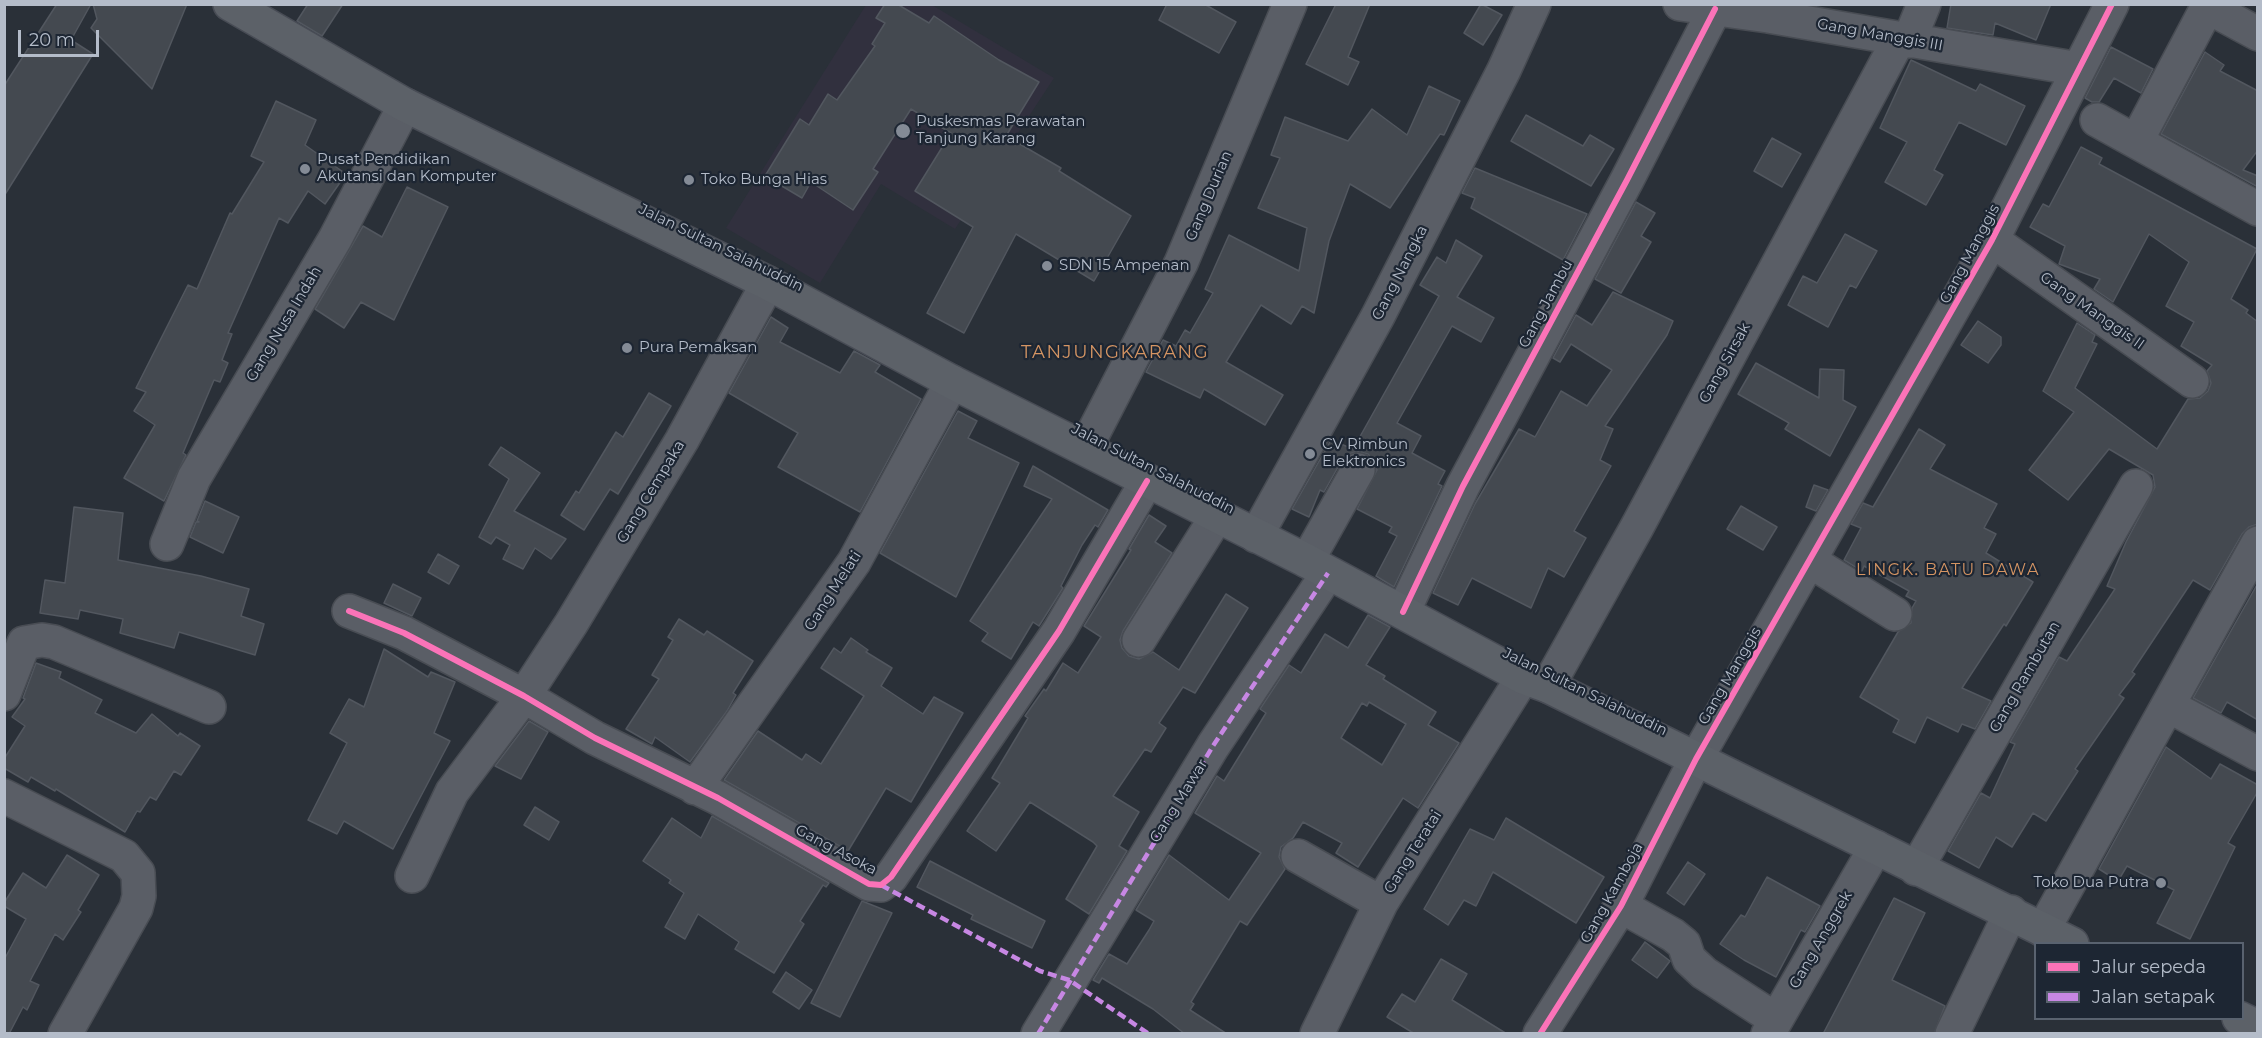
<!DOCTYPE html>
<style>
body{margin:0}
#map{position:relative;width:2262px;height:1038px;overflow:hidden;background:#2a3038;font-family:Montserrat,sans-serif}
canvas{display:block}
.frame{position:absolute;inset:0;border:6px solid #b4bcc9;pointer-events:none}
.legend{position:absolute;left:2034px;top:942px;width:210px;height:78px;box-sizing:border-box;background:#1d2633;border:2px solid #59626f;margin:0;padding:8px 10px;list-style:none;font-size:18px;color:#b4bcc9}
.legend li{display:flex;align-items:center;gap:12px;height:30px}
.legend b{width:30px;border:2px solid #59626f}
.scale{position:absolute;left:18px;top:30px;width:81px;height:27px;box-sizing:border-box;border:3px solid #b4bcc9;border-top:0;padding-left:8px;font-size:18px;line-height:21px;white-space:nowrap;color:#b4bcc9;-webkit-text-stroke:4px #1d2633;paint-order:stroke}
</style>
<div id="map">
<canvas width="2262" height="1038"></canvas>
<div class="frame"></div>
<ul class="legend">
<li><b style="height:8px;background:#fb73b8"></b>Jalur sepeda</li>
<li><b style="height:8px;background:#c787e3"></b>Jalan setapak</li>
</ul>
<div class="scale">20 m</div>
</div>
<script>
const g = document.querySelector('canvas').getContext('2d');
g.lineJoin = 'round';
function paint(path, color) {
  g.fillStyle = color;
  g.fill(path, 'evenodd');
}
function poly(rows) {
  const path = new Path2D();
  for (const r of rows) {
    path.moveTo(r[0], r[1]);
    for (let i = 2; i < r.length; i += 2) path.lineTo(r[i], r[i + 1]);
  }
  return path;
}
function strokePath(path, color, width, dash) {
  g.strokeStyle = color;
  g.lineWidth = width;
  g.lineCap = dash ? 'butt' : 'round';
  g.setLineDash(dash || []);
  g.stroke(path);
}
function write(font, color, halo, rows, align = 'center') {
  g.font = font + ' Montserrat,sans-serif';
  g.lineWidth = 4.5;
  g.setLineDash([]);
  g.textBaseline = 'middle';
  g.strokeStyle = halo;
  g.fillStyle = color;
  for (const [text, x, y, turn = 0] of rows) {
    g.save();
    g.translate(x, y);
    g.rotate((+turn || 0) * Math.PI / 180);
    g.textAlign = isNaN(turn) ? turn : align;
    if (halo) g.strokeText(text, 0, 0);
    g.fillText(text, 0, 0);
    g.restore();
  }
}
const medical = poly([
 [866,5,932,5,1054,78,955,229,881,184,820,283,726,228]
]);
const building = poly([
 [57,4,91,4,71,40,93,54,4,196,4,86,57,4],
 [93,4,187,4,152,89,91,28,97,19,93,4],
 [308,4,343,4,322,36,297,21,308,4],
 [885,4,897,4,929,23,934,16,999,60,1039,82,1006,136,1061,168,1059,171,1131,216,1094,281,1016,234,964,333,927,313,973,227,915,191,951,133,911,109,873,169,878,172,853,210,811,182,802,198,765,176,800,119,809,125,828,94,837,100,875,46,872,44,885,23,876,18,885,4],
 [1167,4,1204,4,1236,22,1219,53,1159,20,1167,4],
 [1336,4,1370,4,1348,57,1359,62,1348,85,1306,64,1336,4],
 [1481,4,1502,15,1483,45,1464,33,1481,4],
 [1951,4,2051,4,2036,40,1995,23,1993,35,1947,28,1951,4],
 [2111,47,2153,69,2141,93,2114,78,2099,102,2092,102,2085,98,2111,47],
 [2205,52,2224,65,2220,71,2258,91,2258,150,2243,170,2258,176,2258,187,2161,134,2205,52],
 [1911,60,1976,91,1980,84,2025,106,2006,145,1959,122,1934,170,1943,175,1926,205,1885,182,1907,142,1880,128,1911,60],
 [1429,86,1460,101,1444,135,1440,134,1390,208,1350,184,1329,241,1314,313,1302,306,1291,324,1261,305,1226,362,1283,395,1265,425,1204,389,1200,398,1146,372,1163,340,1176,346,1185,330,1190,333,1213,293,1205,289,1229,235,1299,271,1307,228,1258,208,1280,158,1271,155,1285,117,1348,141,1372,109,1407,135,1429,86],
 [276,101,316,120,305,145,346,174,325,204,308,191,288,223,279,218,228,333,232,334,222,360,228,363,220,382,214,380,183,453,186,455,164,501,124,478,155,425,134,411,146,392,136,388,188,285,197,289,230,213,232,214,264,162,251,156,276,101],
 [1526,115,1583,146,1590,135,1614,149,1591,186,1511,141,1526,115],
 [1772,138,1801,154,1782,187,1754,171,1772,138],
 [2081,147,2102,158,2099,164,2257,249,2231,299,2248,310,2246,313,2258,322,2258,524,2249,527,2242,534,2210,590,2193,580,2132,672,2135,674,2119,695,2124,698,2075,769,2078,771,2046,821,2033,813,2012,847,1996,837,1979,868,1948,851,1981,793,1990,798,2015,744,2010,742,2059,657,2067,661,2115,589,2107,586,2126,542,2155,487,2153,475,2109,449,2068,500,2029,470,2074,412,2043,391,2077,323,2095,335,2092,342,2097,344,2075,388,2157,449,2188,399,2200,398,2208,391,2211,383,2207,371,2212,365,2181,346,2194,322,2166,306,2189,262,2149,234,2113,302,2094,289,2100,279,2059,264,2065,246,2030,227,2043,204,2049,207,2081,147],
 [1475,168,1587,214,1563,260,1471,208,1475,198,1462,193,1475,168],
 [407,187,448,207,394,320,361,302,344,328,315,309,363,226,382,237,407,187],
 [1636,202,1655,213,1641,236,1651,242,1621,293,1595,279,1636,202],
 [1845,234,1877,251,1856,288,1850,285,1828,327,1788,305,1803,276,1817,283,1845,234],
 [1456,240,1482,256,1457,297,1494,318,1481,342,1452,326,1397,423,1421,436,1412,453,1445,471,1438,484,1442,486,1394,587,1376,576,1397,536,1389,532,1392,527,1357,509,1377,470,1374,461,1368,454,1357,451,1349,454,1342,460,1324,492,1320,490,1309,517,1292,509,1331,440,1353,449,1439,296,1420,285,1437,257,1446,263,1456,240],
 [1613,292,1673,321,1667,335,1605,426,1613,429,1600,460,1611,466,1574,531,1586,538,1564,577,1548,568,1531,608,1472,578,1458,605,1433,593,1475,504,1519,429,1535,437,1561,391,1587,406,1612,370,1571,344,1560,362,1553,358,1576,315,1592,325,1613,292],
 [771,317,788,328,780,342,840,373,854,351,880,365,875,372,921,399,860,512,778,467,798,433,729,393,771,317],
 [1978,321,2001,337,2001,345,1988,363,1961,345,1978,321],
 [1756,363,1819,398,1820,369,1844,370,1843,400,1856,407,1830,456,1785,429,1789,423,1738,394,1756,363],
 [649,393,671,406,618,494,610,489,584,530,561,515,576,491,579,493,616,432,623,437,649,393],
 [958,411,977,421,968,438,1019,463,956,597,880,553,958,411],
 [1919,429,1945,445,1930,469,1997,504,1984,528,1996,534,1986,553,2033,582,2006,626,2004,624,1962,688,1991,701,1975,729,1962,724,1958,732,1927,717,1915,743,1893,732,1899,720,1860,697,1898,632,1911,623,1912,608,1916,601,1906,596,1909,591,1864,566,1862,571,1844,560,1861,528,1851,524,1863,503,1873,507,1919,429],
 [501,447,540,473,514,511,566,539,551,559,535,548,523,569,503,559,510,545,496,537,491,544,479,537,509,479,489,465,501,447],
 [1033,466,1108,510,1098,527,1095,525,1082,545,1061,586,1063,588,1039,626,1033,622,1011,659,982,641,988,633,970,621,1052,499,1024,486,1033,466],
 [1814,485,1828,490,1816,511,1806,507,1814,485],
 [205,501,239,517,223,553,190,537,196,522,199,522,197,521,205,501],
 [1741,506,1777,527,1763,550,1727,529,1741,506],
 [74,507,123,513,118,560,201,576,249,589,241,616,264,624,255,655,179,632,174,648,120,633,123,619,80,610,78,619,40,613,45,580,65,583,74,507],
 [1149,515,1166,526,1155,542,1172,553,1123,631,1120,640,1122,648,1129,656,1139,659,1153,652,1179,670,1226,594,1248,608,1195,693,1183,687,1159,723,1166,728,1151,752,1145,749,1113,796,1139,812,1119,846,1127,851,1089,914,1066,899,1097,846,1093,842,1030,802,996,851,967,831,1000,783,992,778,1028,718,1025,716,1044,689,1046,691,1063,663,1078,673,1101,637,1084,626,1131,550,1129,549,1149,515],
 [438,554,459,566,449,584,428,572,438,554],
 [2258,583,2258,720,2227,702,2221,713,2193,698,2258,583],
 [393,584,421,598,412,616,384,603,393,584],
 [1368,615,1390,627,1366,665,1385,676,1383,679,1436,712,1428,725,1459,743,1418,808,1403,798,1358,867,1336,853,1342,843,1303,822,1293,838,1281,847,1279,857,1285,869,1247,925,1240,921,1191,1002,1194,1004,1190,1010,1227,1034,1185,1034,1153,1009,1102,978,1099,983,1093,980,1109,954,1127,964,1149,930,1154,921,1136,910,1169,855,1229,900,1261,853,1195,813,1217,776,1224,781,1266,713,1260,709,1289,665,1301,673,1325,634,1348,648,1368,615],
 [1369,702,1406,724,1382,765,1341,738,1362,703,1367,706,1369,702],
 [679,619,704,635,707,631,753,661,733,693,736,695,727,711,690,762,655,737,652,744,626,729,659,679,652,675,673,640,668,637,679,619],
 [851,638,868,650,866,652,892,668,881,686,923,714,934,697,963,713,911,802,886,788,848,851,724,780,758,731,802,760,806,754,821,764,864,696,821,668,834,648,841,653,851,638],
 [384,649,428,677,431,672,455,682,434,733,450,741,393,849,344,821,337,834,308,820,347,743,330,733,349,699,364,707,384,649],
 [36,663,61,672,59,678,102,700,95,713,136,733,152,714,178,736,180,733,200,746,181,775,174,771,156,800,150,797,140,812,137,811,125,832,56,789,55,791,31,777,28,782,4,768,4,759,25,726,12,717,25,699,23,698,36,663],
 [529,721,548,732,521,779,495,766,529,721],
 [2166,747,2211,779,2220,764,2258,785,2258,791,2228,843,2235,847,2190,939,2157,923,2174,890,2127,866,2118,881,2099,869,2166,747],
 [535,807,559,822,549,840,524,825,535,807],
 [712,816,829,883,826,887,823,885,800,921,804,924,774,973,735,949,739,942,698,914,685,939,665,927,684,893,669,883,671,880,643,861,672,818,701,838,712,816],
 [1506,818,1604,877,1576,923,1493,872,1476,906,1464,900,1448,925,1424,909,1470,829,1494,840,1506,818],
 [67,855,99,875,78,910,81,912,63,940,55,934,30,981,39,985,27,1010,23,1007,9,1034,4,1034,4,960,26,919,4,906,4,903,23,873,46,888,67,855],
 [930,861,1045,921,1032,948,971,919,973,915,917,887,930,861],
 [1688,862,1705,874,1684,905,1667,893,1688,862],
 [1767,877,1820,906,1805,932,1801,930,1776,977,1744,960,1720,944,1741,915,1745,917,1767,877],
 [1894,898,1925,913,1892,980,1945,1006,1934,1034,1823,1034,1894,898],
 [862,901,892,913,840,1017,811,1003,862,901],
 [1645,942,1670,961,1657,978,1632,960,1645,942],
 [1441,959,1467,974,1452,1000,1507,1034,1415,1034,1387,1017,1402,994,1415,1002,1441,959],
 [786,972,812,990,799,1009,773,992,786,972]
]);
const minor = poly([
 [1680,4,1768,16,2079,69],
 [2208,7,2258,34],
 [1909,41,1924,4],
 [2097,120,2258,209],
 [2137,140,2209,4],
 [1992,240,2192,381],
 [1086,447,1181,263,1290,4],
 [1256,536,1378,316,1504,70,1534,4],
 [167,544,194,478,335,239,405,105],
 [1307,561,1358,470],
 [1810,561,1895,614],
 [349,611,404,633,524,696,595,738,718,798,869,884,881,885,891,877,1059,631,1147,481],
 [1403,612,1463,486,1627,180,1715,9],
 [1139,640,1217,516],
 [1548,686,1637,527,1899,39],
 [4,694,24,643,42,640,54,642,209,707],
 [2169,706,2258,754],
 [695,788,854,562,952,382],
 [4,796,124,856,138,873,139,896,136,908,65,1034],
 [1298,856,1381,903],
 [1916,869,2136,486],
 [412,876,452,792,524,696,571,624,682,440,768,283],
 [1621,906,1673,935,1684,944,1689,959,1704,973,1775,1019],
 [2043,930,2258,543],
 [1038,1034,1213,746,1328,573],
 [1317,1034,1381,903,1523,677],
 [1540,1034,1621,906,1696,759,1992,240,2112,4],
 [1768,1034,1876,847],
 [1952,1034,2011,912]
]);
const major = poly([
 [230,4,405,105,768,283,952,382,1307,561,1523,677,1548,686,2072,944],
 [2239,1018,2258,1027]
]);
const quiet = poly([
 [881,885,1040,971,1069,980,1149,1034],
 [1038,1034,1213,746,1328,573]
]);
const cycleway = poly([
 [349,611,404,633,524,696,595,738,718,798,869,884,881,885,891,877,1059,631,1147,481],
 [1403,612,1463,486,1627,180,1715,9],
 [1540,1034,1621,906,1696,759,1992,240,2112,4]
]);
const markers = [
 [903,131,8,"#848b96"],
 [305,169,6,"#848b96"],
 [689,180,6,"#848b96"],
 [1047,266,6,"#848b96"],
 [627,348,6,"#848b96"],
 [1310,454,6,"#848b96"],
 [2161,883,6,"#848b96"]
];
const streetNames = [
 ["Gang Manggis III",1880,35,10],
 ["Gang Durian",1209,196,-67],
 ["Jalan Sultan Salahuddin",721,248,26],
 ["Gang Manggis",1970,254,-62],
 ["Gang Nangka",1400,273,-63],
 ["Gang Jambu",1546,304,-62],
 ["Gang Manggis II",2092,311,35],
 ["Gang Nusa Indah",284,324,-59],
 ["Gang Sirsak",1725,363,-61],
 ["Jalan Sultan Salahuddin",1153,469,27],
 ["Gang Cempaka",651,492,-59],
 ["Gang Melati",833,591,-57],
 ["Gang Manggis",1730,676,-60],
 ["Gang Rambutan",2025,677,-60],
 ["Jalan Sultan Salahuddin",1585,692,26],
 ["Gang Mawar",1179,801,-58],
 ["Gang Asoka",836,850,28],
 ["Gang Teratai",1413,852,-58],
 ["Gang Kamboja",1612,893,-61],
 ["Gang Anggrek",1821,940,-60]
];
const poiNames = [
 ["Puskesmas Perawatan",916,122],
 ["Tanjung Karang",916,139],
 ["Pusat Pendidikan",317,160],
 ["Akutansi dan Komputer",317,177],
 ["Toko Bunga Hias",701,180],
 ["SDN 15 Ampenan",1059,266],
 ["Pura Pemaksan",639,348],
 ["CV Rimbun",1322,445],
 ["Elektronics",1322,462],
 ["Toko Dua Putra",2149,883,"right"]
];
const neighbourhoodNames = [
 ["LINGK. BATU DAWA",1948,570]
];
const quarterNames = [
 ["TANJUNGKARANG",1115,353]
];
paint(medical, '#31303e');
paint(building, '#444950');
strokePath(building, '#52575f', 1.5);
strokePath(minor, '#484c53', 36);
strokePath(major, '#484c55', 36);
strokePath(minor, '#5a5e66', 33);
strokePath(major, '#5c6168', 33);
strokePath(quiet, '#c787e3', 4.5, [9, 4.5]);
strokePath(cycleway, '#fb73b8', 6);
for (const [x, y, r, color] of markers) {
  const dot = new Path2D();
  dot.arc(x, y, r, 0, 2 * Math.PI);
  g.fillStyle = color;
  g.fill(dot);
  strokePath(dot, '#1d2633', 2);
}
write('15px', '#b4bcc9', '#1d2633', streetNames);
write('15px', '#b4bcc9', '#1d2633', poiNames, 'left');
g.letterSpacing = '1.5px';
write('16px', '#d59563', '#1d2633', neighbourhoodNames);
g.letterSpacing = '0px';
g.letterSpacing = '1.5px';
write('18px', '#d59563', '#1d2633', quarterNames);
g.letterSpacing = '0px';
</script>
